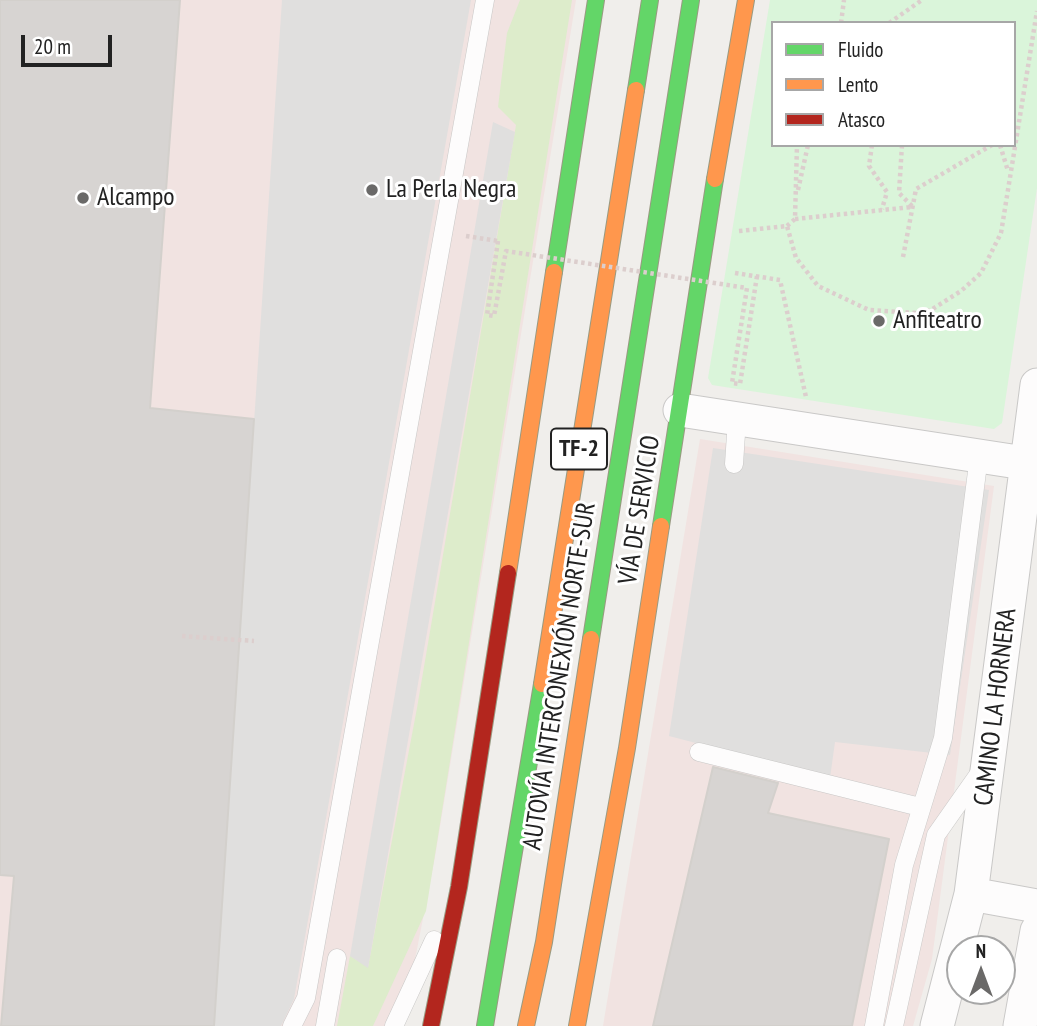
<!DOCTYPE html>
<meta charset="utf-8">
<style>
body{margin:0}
#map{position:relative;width:1037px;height:1026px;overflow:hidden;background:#f0eeeb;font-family:"PT Sans Narrow",sans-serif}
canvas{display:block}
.legend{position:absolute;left:771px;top:21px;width:245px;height:126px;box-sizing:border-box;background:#fff;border:2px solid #a7a7a7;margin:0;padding:9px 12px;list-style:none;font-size:21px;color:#222}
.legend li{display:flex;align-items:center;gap:14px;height:35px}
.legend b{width:35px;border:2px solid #a7a7a7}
.north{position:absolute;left:946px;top:935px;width:70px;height:70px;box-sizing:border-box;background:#fff;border:2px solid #a7a7a7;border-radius:50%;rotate:0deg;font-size:19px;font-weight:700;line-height:28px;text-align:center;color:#222}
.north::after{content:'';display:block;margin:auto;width:24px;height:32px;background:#6a6968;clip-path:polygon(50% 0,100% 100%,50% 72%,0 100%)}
.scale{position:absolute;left:21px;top:35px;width:91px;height:32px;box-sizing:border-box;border:4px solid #222;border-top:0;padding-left:9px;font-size:21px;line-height:24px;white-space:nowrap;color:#222;-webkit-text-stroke:5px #fff;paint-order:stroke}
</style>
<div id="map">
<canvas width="1037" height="1026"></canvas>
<ul class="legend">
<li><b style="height:9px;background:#63d668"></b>Fluido</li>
<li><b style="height:9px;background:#ff974d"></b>Lento</li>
<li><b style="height:9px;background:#b3261e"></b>Atasco</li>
</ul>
<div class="north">N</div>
<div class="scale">20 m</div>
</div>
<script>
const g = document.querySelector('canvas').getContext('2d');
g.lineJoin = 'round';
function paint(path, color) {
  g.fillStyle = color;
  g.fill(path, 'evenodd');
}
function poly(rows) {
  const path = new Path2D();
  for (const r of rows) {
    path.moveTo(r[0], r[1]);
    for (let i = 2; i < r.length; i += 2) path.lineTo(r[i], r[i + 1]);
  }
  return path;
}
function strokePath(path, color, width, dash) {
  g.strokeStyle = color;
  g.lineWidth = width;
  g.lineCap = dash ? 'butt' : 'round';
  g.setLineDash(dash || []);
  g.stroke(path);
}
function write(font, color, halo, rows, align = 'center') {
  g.font = font + ' "PT Sans Narrow",sans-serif';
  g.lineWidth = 6;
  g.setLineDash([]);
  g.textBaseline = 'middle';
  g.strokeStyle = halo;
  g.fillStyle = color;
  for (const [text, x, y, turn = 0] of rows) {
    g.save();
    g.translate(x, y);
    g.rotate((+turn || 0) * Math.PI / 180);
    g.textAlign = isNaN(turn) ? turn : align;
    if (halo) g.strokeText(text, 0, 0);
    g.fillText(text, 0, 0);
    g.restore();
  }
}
const commercial = poly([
 [0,0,576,0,435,857,402,1026,0,1026],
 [700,439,994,486,932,959,913,1026,603,1026]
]);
const grass = poly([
 [520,0,572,0,426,911,373,1026,337,1026,350,956,368,967,417,708,516,125,498,107,507,33]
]);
const park = poly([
 [770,0,1037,0,1037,188,1002,423,994,429,712,385,708,378],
 [773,23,1014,23,1014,145,773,145]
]);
const parking = poly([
 [282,0,471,0,294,999,281,1026,214,1026],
 [493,122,515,132,368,968,350,956],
 [713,448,989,490,950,755,835,742,830,778,669,736]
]);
const building = poly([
 [0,0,180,0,150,408,254,419,214,1026,1,1026,14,876,0,875,0,0],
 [713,767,778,783,768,813,889,839,852,1026,653,1026,713,767]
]);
const path = poly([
 [841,23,844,0],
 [889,23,922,0],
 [872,145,869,166,887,192,882,209],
 [902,145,899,193,912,206],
 [1000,145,1008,171],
 [798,190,808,145],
 [795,219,912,207],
 [787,226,795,219,797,145],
 [739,231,787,226,796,258,818,286,869,310,917,313,931,310,961,291,981,273,1001,233,1037,11],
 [466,236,498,241],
 [903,257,916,189,992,145],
 [735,273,780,280,806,397],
 [182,636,254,641]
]);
const lane = poly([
 [734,464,737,419],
 [699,752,920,807],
 [292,1026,306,998,485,0],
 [325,1026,337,958],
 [394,1026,434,940],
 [874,1026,904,865,943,738,979,456],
 [894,1026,936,835,981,771]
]);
const street = poly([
 [680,410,1037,465],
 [971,894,1037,906],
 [937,1026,971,894,1037,385],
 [1020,1026,1037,931]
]);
const fast = poly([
 [636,90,650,0],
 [554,272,596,0],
 [661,526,715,179],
 [591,639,691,0],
 [485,1026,542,684]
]);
const slow = poly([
 [715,179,746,0],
 [508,573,554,272],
 [542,684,636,90],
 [526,1026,544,942,591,639],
 [577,1026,627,748,661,526]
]);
const jam = poly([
 [431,1026,459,887,508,573]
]);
const pathBridge = poly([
 [498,241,487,315,494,316,506,251,747,288,732,383,740,384,757,276]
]);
const markers = [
 [372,190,7,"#6a6968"],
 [83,198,7,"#6a6968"],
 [879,321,7,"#6a6968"]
];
const shields = [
 [579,449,56]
];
const shieldNames = [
 ["TF-2",579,449]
];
const poiNames = [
 ["La Perla Negra",386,190],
 ["Alcampo",97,198],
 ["Anfiteatro",893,321]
];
const streetNames = [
 ["VÍA DE SERVICIO",640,510,-81],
 ["AUTOVÍA INTERCONEXIÓN NORTE-SUR",560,676,-81],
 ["CAMINO LA HORNERA",996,707,-83]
];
paint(commercial, '#f1e3e1');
paint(grass, '#ddeccb');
paint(park, '#daf5da');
paint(parking, '#e0dfde');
paint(building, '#d7d4d2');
strokePath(building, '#d3d0cc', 2);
strokePath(lane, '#c9c8c7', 19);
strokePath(street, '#c9c8c7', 35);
strokePath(fast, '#999a82', 18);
strokePath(slow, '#999a82', 18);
strokePath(jam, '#999a82', 18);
strokePath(path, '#dccecd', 4.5, [3.5, 3.5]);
strokePath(lane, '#fdfcfc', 18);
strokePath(street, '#fdfcfc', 33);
strokePath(fast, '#63d668', 16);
strokePath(slow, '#ff974d', 16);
strokePath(jam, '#b3261e', 16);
strokePath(pathBridge, '#dccecd', 4.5, [3.5, 3.5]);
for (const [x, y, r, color] of markers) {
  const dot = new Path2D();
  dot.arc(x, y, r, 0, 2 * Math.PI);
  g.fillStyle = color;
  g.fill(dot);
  strokePath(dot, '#fff', 2.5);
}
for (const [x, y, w] of shields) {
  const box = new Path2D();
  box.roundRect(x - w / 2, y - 20.5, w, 41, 5);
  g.fillStyle = '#fff';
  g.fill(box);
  strokePath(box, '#222', 2);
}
write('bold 24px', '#222', null, shieldNames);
write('26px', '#222', '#fff', poiNames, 'left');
write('26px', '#222', '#fff', streetNames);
</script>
